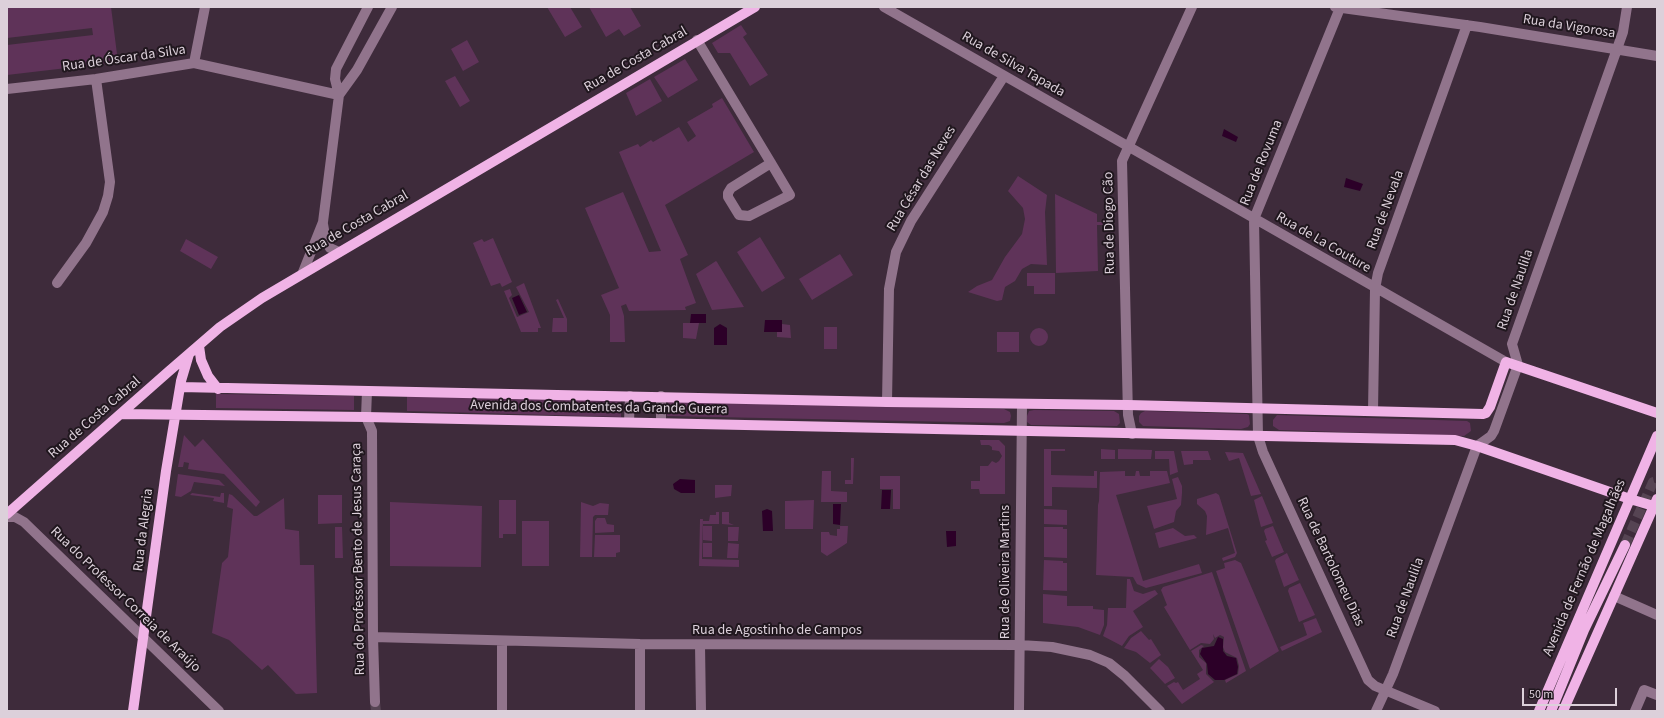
<!DOCTYPE html>
<meta charset="utf-8">
<style>
body{margin:0}
#map{position:relative;width:1664px;height:718px;overflow:hidden;background:#3e2b3b;font-family:"Source Sans 3",sans-serif}
canvas{display:block}
.frame{position:absolute;inset:0;border:8px solid #dcd0da;pointer-events:none}
.scale{position:absolute;left:1522px;top:688px;width:95px;height:18px;box-sizing:border-box;border:2px solid #dcd0da;border-top:0;padding-left:5px;font-size:12px;line-height:14px;white-space:nowrap;color:#dcd0da;-webkit-text-stroke:3px #20171e;paint-order:stroke}
</style>
<div id="map">
<canvas width="1664" height="718"></canvas>
<div class="frame"></div>
<div class="scale">50 m</div>
</div>
<script>
const g = document.querySelector('canvas').getContext('2d');
g.lineJoin = 'round';
function paint(path, color) {
  g.fillStyle = color;
  g.fill(path, 'evenodd');
}
function poly(rows) {
  const path = new Path2D();
  for (const r of rows) {
    if (r.length === 3) {
      path.moveTo(r[0] + r[2], r[1]);
      path.arc(r[0], r[1], r[2], 0, 2 * Math.PI);
      continue;
    }
    path.moveTo(r[0], r[1]);
    for (let i = 2; i < r.length; i += 2) path.lineTo(r[i], r[i + 1]);
  }
  return path;
}
function strokePath(path, color, width, dash) {
  g.strokeStyle = color;
  g.lineWidth = width;
  g.lineCap = dash ? 'butt' : 'round';
  g.setLineDash(dash || []);
  g.stroke(path);
}
function write(font, color, halo, rows, align = 'center') {
  g.font = font + ' "Source Sans 3",sans-serif';
  g.lineWidth = 4;
  g.setLineDash([]);
  g.textBaseline = 'middle';
  g.strokeStyle = halo;
  g.fillStyle = color;
  for (const [text, x, y, turn = 0] of rows) {
    g.save();
    g.translate(x, y);
    g.rotate((+turn || 0) * Math.PI / 180);
    g.textAlign = isNaN(turn) ? turn : align;
    if (halo) g.strokeText(text, 0, 0);
    g.fillText(text, 0, 0);
    g.restore();
  }
}
const green = poly([
 [7,7,111,7,118,62,7,75,7,45,93,35,92,28,7,38],
 [547,7,570,7,582,27,565,37],
 [589,7,630,7,641,26,624,36,619,29,606,37],
 [741,25,747,34,743,37,768,75,750,86,730,53,718,53,712,43],
 [467,40,479,62,463,71,451,49],
 [685,59,698,80,668,98,654,77],
 [455,76,470,101,460,107,445,81],
 [650,79,662,101,636,116,626,93],
 [722,98,754,152,665,205,688,255,680,259,696,303,685,307,686,310,629,311,626,304,621,306,624,316,625,342,610,342,610,315,601,295,619,288,585,208,623,192,649,252,661,251,619,152,638,144,640,147,651,140,653,142,679,127,688,142,696,136,687,122,713,107,712,104],
 [1018,176,1047,195,1045,212,1047,265,1031,264,1022,269,1015,281,1005,287,1002,300,997,301,968,292,977,286,992,280,1005,257,1022,234,1025,219,1023,208,1008,191],
 [1055,194,1097,214,1097,222,1107,222,1107,225,1097,225,1098,271,1056,273],
 [760,237,785,278,762,292,737,252],
 [493,238,512,282,502,287,500,283,491,286,473,243,482,239,484,242],
 [186,239,218,257,211,269,180,251],
 [840,254,853,275,812,300,799,279],
 [716,261,717,262,744,307,712,310,696,274],
 [1027,273,1055,273,1055,294,1034,294,1034,286,1027,286],
 [524,283,541,328,538,328,538,332,521,332,504,291,510,289,512,295,509,298,517,317,529,312,516,287],
 [558,299,567,319,567,332,552,332,553,318,564,318,556,300],
 [683,323,699,323,696,339,683,338],
 [782,324,790,325,791,338,777,337,777,332,782,332],
 [824,327,837,327,837,349,824,349],
 [1039,337,9],
 [997,332,1019,332,1019,352,997,352],
 [216,394,354,396,354,410,216,408],
 [407,396,621,401,621,417,407,411],
 [668,402,1004,409,1010,412,1011,416,1010,421,1004,423,667,416],
 [1034,410,1114,411,1119,414,1120,423,1117,426,1113,426,1031,425,1027,422,1027,416,1029,411],
 [1145,411,1247,414,1249,415,1250,424,1248,427,1241,429,1143,426,1139,422,1139,416,1141,413],
 [1277,415,1467,421,1470,423,1471,431,1464,436,1279,430,1273,426,1273,420],
 [184,435,195,447,203,439,260,502,256,507,224,474,188,469,189,463,184,462,183,467,178,467],
 [980,440,999,440,1005,446,1005,494,980,494,979,489,971,489,971,481,980,481,980,466,988,466,992,461,996,463,999,461,1002,456,999,451,992,450,992,447,989,445,981,445],
 [1044,449,1065,449,1065,451,1051,451,1051,475,1094,476,1094,471,1097,471,1097,488,1052,487,1052,506,1044,506],
 [1101,449,1115,450,1115,459,1101,459],
 [1118,449,1152,450,1151,459,1118,459],
 [1155,451,1174,451,1178,472,1170,475,1169,459,1155,459],
 [1181,451,1208,451,1211,460,1193,460,1193,464,1184,465],
 [1225,452,1243,453,1261,494,1251,496,1239,458,1229,461],
 [851,458,854,458,853,484,845,484,845,480,851,480],
 [822,471,831,471,831,491,847,492,847,502,821,502],
 [1125,471,1125,476,1135,476,1136,471,1139,471,1140,476,1150,476,1150,471,1167,471,1170,483,1116,495,1143,581,1199,564,1202,573,1146,588,1137,584,1133,577,1096,575,1098,505,1099,501,1100,472],
 [178,474,219,480,225,486,194,482,191,491,181,497,175,496],
 [880,476,900,476,900,509,893,509,893,489,880,489],
 [1178,477,1182,486,1182,493,1181,505,1176,511,1174,522,1154,529,1147,506,1177,499,1172,479],
 [715,485,732,485,731,496,715,498],
 [192,493,220,497,221,493,224,493,224,503,213,501,214,498,190,495],
 [1216,493,1219,495,1237,553,1235,557,1223,561,1222,558,1235,553,1228,528,1206,535,1207,516,1205,511,1197,504,1197,499],
 [229,494,232,495,254,516,257,516,284,498,285,529,299,531,300,565,314,565,317,693,296,694,268,665,262,670,229,640,212,633,222,563,228,557,233,509,227,507],
 [318,495,342,495,342,523,318,524],
 [1262,496,1273,523,1261,527,1254,500],
 [499,500,516,500,516,534,503,534,503,538,499,538],
 [814,500,813,529,785,529,785,501],
 [390,502,482,506,481,567,390,566],
 [581,502,593,506,600,503,609,504,608,515,595,515,593,517,592,557,580,557],
 [1044,509,1067,510,1067,525,1044,524],
 [716,512,719,512,719,524,703,524,703,521,709,521,710,515,716,515],
 [722,512,729,512,729,523,734,525,722,524],
 [597,518,605,518,607,524,614,525,614,532,595,533,595,521],
 [700,519,703,519,702,559,739,560,739,567,699,566],
 [522,521,549,521,549,566,522,566],
 [703,526,712,526,712,541,703,540],
 [840,526,848,526,847,543,827,556,821,552,821,532,829,532,830,535,837,536,837,529,840,529],
 [1273,526,1284,552,1272,557,1265,541,1267,540,1264,531,1265,529],
 [335,527,342,527,343,558,335,558],
 [728,527,739,527,738,541,728,541],
 [1044,527,1063,527,1063,529,1067,529,1067,558,1044,557],
 [1173,528,1185,536,1194,535,1197,538,1159,548,1155,533],
 [595,535,620,535,620,552,616,553,616,557,594,557],
 [703,543,712,543,712,557,703,557],
 [728,543,739,544,738,558,727,558],
 [1287,553,1299,580,1284,587,1275,561,1276,559],
 [1044,560,1063,561,1063,563,1067,563,1067,591,1043,590],
 [1235,560,1241,563,1279,651,1250,669,1216,571,1225,568,1224,563],
 [1212,572,1246,671,1226,683,1225,680,1238,674,1239,666,1237,658,1225,652,1223,647,1224,637,1220,635,1215,638,1213,634,1214,639,1210,644,1201,643,1190,650,1164,607,1167,605,1161,590,1163,587],
 [1127,579,1130,579,1134,591,1143,594,1155,590,1158,594,1133,611,1143,627,1129,636,1122,646,1103,636,1107,625,1108,608,1126,608],
 [1300,583,1315,615,1299,622,1288,591,1289,588],
 [1043,594,1067,596,1067,606,1093,606,1093,609,1104,610,1104,625,1100,635,1078,627,1043,623],
 [1316,618,1322,632,1282,651,1280,647,1305,636,1307,635,1303,623],
 [1141,631,1149,640,1151,639,1161,655,1150,663,1136,652,1124,648,1131,638],
 [1201,645,1204,646,1199,650,1199,657,1206,663,1206,674,1214,682,1182,704,1167,686,1174,682,1176,683,1178,682,1183,690,1200,679,1197,674,1203,670,1191,651],
 [1159,659,1168,667,1175,678,1165,684,1150,668]
]);
const water = poly([
 [1224,129,1238,137,1236,142,1222,136],
 [1346,178,1363,184,1360,191,1344,187],
 [519,295,527,312,519,315,512,298],
 [691,314,706,314,706,323,690,323],
 [765,320,782,320,782,332,764,332],
 [720,324,727,328,727,345,714,345,714,328],
 [680,479,695,480,695,493,681,493,674,489,673,484],
 [882,490,891,490,890,509,881,509],
 [833,504,841,504,840,525,833,524],
 [767,509,772,511,773,531,763,531,762,511],
 [946,531,956,531,956,546,947,547],
 [1218,637,1223,639,1223,651,1227,656,1236,658,1238,667,1237,674,1224,680,1215,680,1208,674,1207,664,1200,654,1202,648,1214,646]
]);
const minorTunnel = poly([
 [375,702,376,711]
]);
const majorTunnel = poly([
 [1625,545,1653,482,1657,481]
]);
const minor = poly([
 [884,7,1506,362],
 [1335,7,1480,27,1657,56],
 [1340,8,1254,219,1258,436,1263,452,1368,680,1375,686,1435,711],
 [697,40,771,163,790,195,749,216,739,215,728,197,728,193,731,188,771,163],
 [194,63,205,7],
 [7,89,96,79,194,63,339,95,357,70,392,7],
 [323,224,326,241,330,248,339,252],
 [303,272,323,222,339,95,335,79,336,69,368,7],
 [57,283,86,243,103,212,108,196,110,182,96,79],
 [367,391,366,417,372,431,373,637,375,702],
 [887,402,889,289,896,252,911,221,1004,76],
 [1373,411,1375,289,1378,273,1467,25],
 [629,422,630,396],
 [661,423,661,396],
 [1132,434,1128,415,1122,161,1192,7],
 [7,517,15,517,24,522,219,711],
 [1614,596,1657,615],
 [373,637,640,644,1020,645,1052,647,1090,655,1109,663,1125,676,1160,711],
 [640,644,640,711],
 [700,645,701,711],
 [502,711,502,641],
 [1019,711,1022,404],
 [1376,711,1393,674,1477,446,1491,436,1494,431,1518,365,1512,344,1617,49,1623,32,1627,7],
 [1635,711,1644,690,1657,695]
]);
const major = poly([
 [199,346,201,360,208,376,218,389],
 [180,387,887,402,1128,405,1483,414,1486,413,1490,407,1506,362,1657,413],
 [121,414,366,417,1455,440,1477,446,1630,499,1657,507],
 [7,514,168,372,220,327,262,298,755,7],
 [133,711,166,471,181,381,189,354],
 [1539,711,1657,436],
 [1551,711,1584,630,1625,545],
 [1563,711,1657,499]
]);
const streetNames = [
 ["Rua da Vigorosa",1569,27,9],
 ["Rua de Óscar da Silva",124,59,-8],
 ["Rua de Costa Cabral",636,60,-30],
 ["Rua de Silva Tapada",1013,65,30],
 ["Rua de Rovuma",1262,163,-68],
 ["Rua César das Neves",922,179,-59],
 ["Rua de Nevala",1386,210,-70],
 ["Rua de Diogo Cão",1110,223,-91],
 ["Rua de Costa Cabral",357,224,-30],
 ["Rua de La Couture",1323,243,30],
 ["Rua de Naulila",1516,290,-71],
 ["Avenida dos Combatentes da Grande Guerra",599,408,1],
 ["Rua de Costa Cabral",95,418,-41],
 ["Rua da Alegria",144,530,-83],
 ["Rua do Professor Bento de Jesus Caraça",359,559,-91],
 ["Rua de Bartolomeu Dias",1330,562,65],
 ["Avenida de Fernão de Magalhães",1585,568,-67],
 ["Rua de Oliveira Martins",1006,572,-90],
 ["Rua de Naulila",1406,598,-70],
 ["Rua do Professor Correia de Araújo",125,600,44],
 ["Rua de Agostinho de Campos",777,631]
];
paint(green, '#5f3359');
paint(water, '#2c0028');
strokePath(minorTunnel, '#564453', 10, [10, 5]);
strokePath(majorTunnel, '#564453', 10, [10, 5]);
strokePath(minor, '#91748c', 10);
strokePath(major, '#f0b3e6', 10);
write('14px', '#dcd0da', '#20171e', streetNames);
</script>
